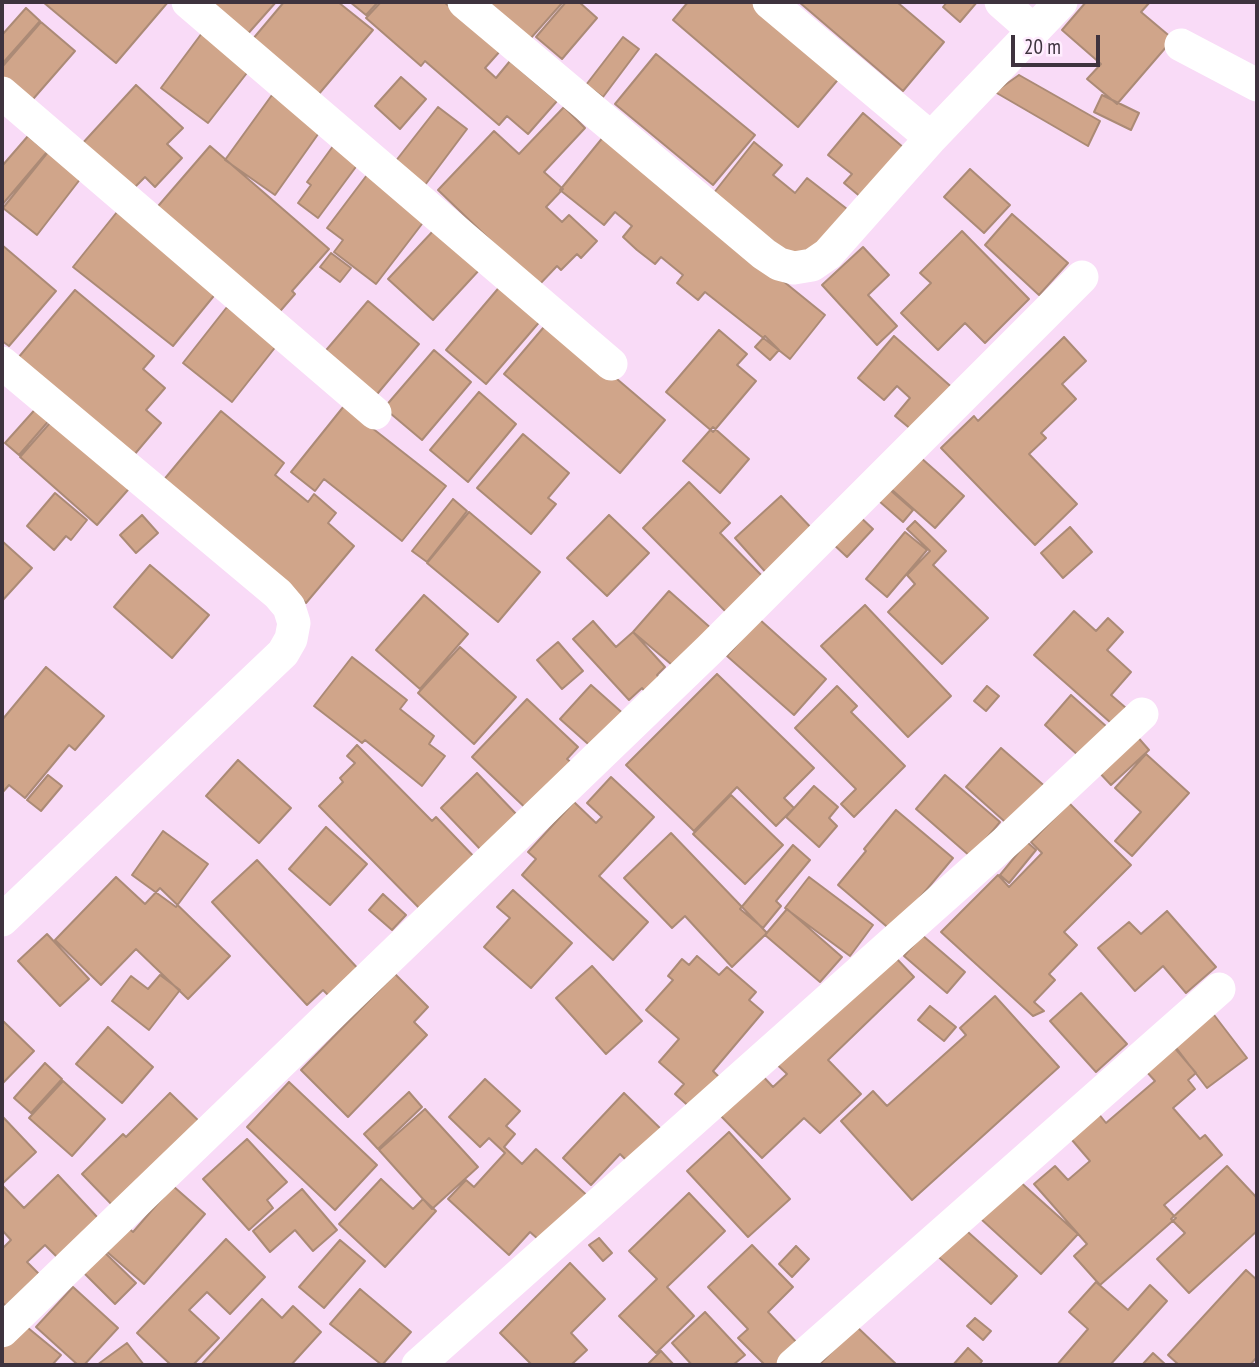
<!DOCTYPE html>
<style>
body{margin:0}
#map{position:relative;width:1259px;height:1367px;overflow:hidden;background:#f9dbf7;font-family:"PT Sans Narrow",sans-serif}
canvas{display:block}
.frame{position:absolute;inset:0;border:4px solid #3e333e;pointer-events:none}
.scale{position:absolute;left:1011px;top:35px;width:89px;height:32px;box-sizing:border-box;border:4px solid #3e333e;border-top:0;padding-left:9px;font-size:21px;line-height:24px;white-space:nowrap;color:#3e333e;-webkit-text-stroke:5px #ffedfe;paint-order:stroke}
</style>
<div id="map">
<canvas width="1259" height="1367"></canvas>
<div class="frame"></div>
<div class="scale">20 m</div>
</div>
<script>
const g = document.querySelector('canvas').getContext('2d');
g.lineJoin = 'round';
function paint(path, color) {
  g.fillStyle = color;
  g.fill(path, 'evenodd');
}
function poly(rows) {
  const path = new Path2D();
  for (const r of rows) {
    path.moveTo(r[0], r[1]);
    for (let i = 2; i < r.length; i += 2) path.lineTo(r[i], r[i + 1]);
  }
  return path;
}
function strokePath(path, color, width, dash) {
  g.strokeStyle = color;
  g.lineWidth = width;
  g.lineCap = dash ? 'butt' : 'round';
  g.setLineDash(dash || []);
  g.stroke(path);
}
const building = poly([
 [43,2,168,2,116,63,43,2],
 [205,2,276,2,245,37,205,2],
 [284,2,338,2,373,30,318,95,252,40,284,2],
 [350,2,378,2,366,15,350,2],
 [381,2,444,2,501,50,485,68,496,78,510,61,557,101,528,134,507,116,499,125,425,61,421,66,366,18,381,2],
 [488,2,563,2,530,39,488,2],
 [566,2,579,2,597,18,562,59,536,37,566,2],
 [688,2,754,2,841,76,798,127,673,20,688,2],
 [799,2,897,2,944,42,903,91,799,2],
 [947,2,977,2,960,22,943,7,947,2],
 [1086,2,1150,2,1141,12,1173,39,1117,104,1087,79,1101,64,1062,30,1086,2],
 [26,8,40,21,2,64,2,35,26,8],
 [41,22,75,51,27,106,2,84,2,67,41,22],
 [202,33,250,69,208,123,161,88,202,33],
 [623,37,639,49,603,97,586,85,623,37],
 [656,54,755,135,713,185,615,104,656,54],
 [1019,75,1100,121,1088,146,995,92,1019,75],
 [401,77,426,99,400,129,375,106,401,77],
 [136,85,183,128,167,144,182,158,155,187,145,177,131,191,81,145,136,85],
 [272,95,321,130,275,195,225,160,272,95],
 [1102,95,1139,113,1131,130,1094,112,1102,95],
 [438,107,467,129,425,185,395,162,438,107],
 [564,107,585,128,544,172,563,189,546,207,562,222,569,215,597,241,581,258,577,254,561,270,557,266,538,286,438,190,494,131,519,154,564,107],
 [863,113,911,154,869,204,844,183,852,174,828,155,863,113],
 [28,136,47,152,2,205,2,166,28,136],
 [604,136,825,315,790,359,705,292,698,300,677,283,683,275,661,257,655,264,637,250,623,237,632,226,615,212,604,225,560,190,604,136],
 [336,142,361,160,318,218,298,203,311,185,307,182,336,142],
 [754,142,782,165,773,175,795,193,807,178,847,209,802,264,713,194,754,142],
 [210,146,329,249,292,291,295,294,275,317,153,212,210,146],
 [48,152,81,178,37,235,3,208,48,152],
 [970,169,1010,205,984,233,944,197,970,169],
 [370,171,428,216,376,284,334,252,343,240,327,228,370,171],
 [117,212,217,292,173,346,73,267,117,212],
 [1012,214,1068,263,1039,295,985,245,1012,214],
 [434,230,481,268,433,320,388,279,434,230],
 [962,231,1029,299,985,343,965,323,938,350,901,313,931,283,920,273,962,231],
 [2,245,56,291,9,346,2,341,2,245],
 [863,247,889,275,868,295,897,326,877,345,822,285,863,247],
 [331,253,351,268,340,282,320,267,331,253],
 [502,284,542,319,486,384,446,350,502,284],
 [75,290,154,356,143,369,165,388,146,410,161,423,134,455,18,358,75,290],
 [368,301,419,344,373,399,322,355,368,301],
 [227,307,277,345,232,402,183,363,227,307],
 [549,321,665,420,620,473,504,374,549,321],
 [719,330,747,354,737,365,756,381,713,432,666,392,719,330],
 [765,336,779,350,770,360,755,347,765,336],
 [894,336,956,391,918,435,895,416,910,398,897,386,884,400,858,378,894,336],
 [1064,337,1086,361,1062,384,1076,399,1041,433,1046,438,1029,454,1077,504,1035,545,941,448,974,416,978,421,1064,337],
 [434,350,471,382,422,440,384,408,434,350],
 [479,392,516,424,468,482,430,450,479,392],
 [39,405,52,417,19,455,5,443,39,405],
 [344,406,446,486,402,541,324,479,315,491,291,472,344,406],
 [221,411,284,463,275,475,308,502,314,494,336,513,328,523,354,546,306,603,162,482,221,411],
 [57,415,134,483,97,525,20,457,57,415],
 [713,427,749,459,720,493,683,461,713,427],
 [523,434,569,473,548,498,556,504,531,534,477,488,523,434],
 [920,457,964,496,935,528,891,489,920,457],
 [689,482,730,523,720,533,766,580,730,616,643,528,689,482],
 [889,489,913,510,903,522,879,501,889,489],
 [55,493,87,520,71,540,66,536,54,550,27,526,55,493],
 [781,496,816,533,769,576,735,538,781,496],
 [453,499,467,511,427,562,412,551,453,499],
 [469,512,540,572,498,622,427,563,469,512],
 [857,514,873,529,847,557,831,542,857,514],
 [142,515,158,533,136,553,120,535,142,515],
 [609,515,649,553,607,596,567,558,609,515],
 [915,521,946,551,933,565,988,618,942,664,888,612,915,584,907,575,930,551,907,529,915,521],
 [1070,527,1092,552,1063,578,1041,553,1070,527],
 [905,532,927,550,887,597,866,579,905,532],
 [2,541,32,568,2,601,2,541],
 [150,565,209,615,172,658,114,607,150,565],
 [669,591,713,630,678,670,633,632,669,591],
 [424,595,468,634,420,689,376,650,424,595],
 [865,605,951,696,908,737,821,646,865,605],
 [1074,611,1096,631,1108,618,1123,632,1107,650,1131,672,1111,695,1126,708,1111,723,1034,655,1074,611],
 [759,619,826,679,794,715,727,656,759,619],
 [593,621,616,647,633,632,665,667,657,675,663,682,648,695,642,688,629,700,573,639,593,621],
 [558,642,583,671,562,689,537,660,558,642],
 [460,647,516,697,474,744,418,693,460,647],
 [352,657,407,700,400,709,434,736,429,744,445,756,422,786,365,740,362,743,314,706,352,657],
 [46,667,104,716,75,750,69,745,25,798,9,785,2,793,2,720,46,667],
 [717,674,814,768,784,798,794,808,776,826,737,787,694,831,626,765,717,674],
 [591,685,627,717,596,751,560,719,591,685],
 [837,686,857,706,851,712,905,766,854,817,841,804,856,789,795,728,837,686],
 [987,686,999,696,986,711,974,701,987,686],
 [1071,695,1107,727,1080,757,1045,725,1071,695],
 [527,699,578,747,567,759,579,769,535,817,472,757,527,699],
 [1135,734,1149,750,1111,785,1096,769,1135,734],
 [357,745,432,821,436,817,480,863,426,915,319,806,343,782,340,778,355,763,347,756,357,745],
 [1001,748,1048,789,1013,829,966,787,1001,748],
 [1146,754,1189,793,1132,856,1115,841,1141,812,1115,788,1146,754],
 [238,760,291,808,259,843,206,796,238,760],
 [477,773,518,816,481,850,441,808,477,773],
 [48,775,62,786,41,811,27,800,48,775],
 [945,775,1000,822,971,857,916,809,945,775],
 [611,777,654,817,599,876,648,922,613,960,522,875,536,859,528,852,574,802,596,823,602,817,587,803,611,777],
 [814,786,838,807,829,818,837,826,819,847,786,817,814,786],
 [731,795,783,845,745,884,693,834,731,795],
 [1069,803,1131,865,1064,932,1077,945,1049,974,1055,980,1034,1002,1044,1011,1033,1016,941,932,998,875,1009,887,1042,853,1031,842,1069,803],
 [896,810,953,858,892,931,838,885,866,851,864,849,896,810],
 [326,827,367,864,330,905,289,869,326,827],
 [163,831,208,864,176,907,132,875,163,831],
 [671,833,767,933,732,967,685,916,672,928,624,878,671,833],
 [1027,842,1036,850,1009,883,1000,875,1027,842],
 [793,845,810,860,776,901,781,906,763,928,740,909,793,845],
 [257,860,362,973,333,1000,323,990,307,1005,212,902,257,860],
 [116,877,145,904,160,888,230,956,188,999,136,949,101,985,55,940,116,877],
 [809,877,873,925,850,956,785,908,809,877],
 [513,890,572,943,531,988,484,947,510,918,497,907,513,890],
 [383,894,406,915,392,930,369,910,383,894],
 [787,909,842,957,820,982,765,935,787,909],
 [1167,911,1216,967,1186,993,1163,966,1135,991,1098,948,1129,922,1141,934,1167,911],
 [47,934,89,979,60,1006,18,961,47,934],
 [922,935,965,972,947,993,904,956,922,935],
 [878,939,914,977,828,1060,861,1094,820,1133,804,1118,762,1158,716,1111,758,1071,773,1087,787,1074,769,1057,878,939],
 [697,956,719,975,727,967,756,992,749,1000,763,1012,713,1071,720,1078,693,1110,675,1094,684,1084,659,1062,679,1039,646,1010,673,980,668,976,682,959,689,965,697,956],
 [592,966,642,1021,606,1054,556,998,592,966],
 [395,974,428,1007,414,1022,427,1035,348,1117,301,1070,395,974],
 [160,975,180,990,149,1030,112,1001,131,976,148,989,160,975],
 [1081,993,1127,1044,1096,1072,1050,1021,1081,993],
 [995,996,1059,1067,912,1200,841,1121,873,1091,887,1106,966,1035,960,1028,995,996],
 [930,1006,956,1027,944,1041,918,1020,930,1006],
 [1211,1011,1247,1058,1207,1088,1171,1041,1211,1011],
 [2,1020,34,1051,2,1084,2,1020],
 [108,1027,153,1067,122,1103,76,1064,108,1027],
 [1174,1047,1196,1073,1188,1080,1195,1089,1173,1108,1200,1139,1205,1135,1222,1155,1164,1205,1176,1218,1100,1285,1074,1256,1087,1244,1034,1184,1055,1166,1068,1180,1090,1161,1066,1133,1094,1108,1106,1123,1155,1081,1146,1071,1174,1047],
 [45,1063,62,1079,31,1113,14,1098,45,1063],
 [485,1079,520,1111,506,1126,515,1134,504,1147,522,1164,536,1149,591,1199,547,1247,530,1232,509,1255,448,1199,466,1180,474,1187,505,1153,489,1138,480,1147,449,1117,485,1079],
 [63,1081,105,1119,72,1156,29,1118,63,1081],
 [289,1082,377,1165,335,1210,247,1127,289,1082],
 [409,1092,422,1107,378,1149,364,1134,409,1092],
 [170,1093,204,1126,118,1211,82,1174,123,1134,126,1137,170,1093],
 [624,1093,665,1133,633,1167,620,1154,591,1185,563,1158,624,1093],
 [425,1109,478,1167,432,1209,379,1150,425,1109],
 [2,1116,36,1152,2,1184,2,1116],
 [729,1132,790,1199,748,1237,687,1171,729,1132],
 [247,1139,287,1182,267,1200,273,1208,249,1230,203,1179,247,1139],
 [1227,1166,1257,1198,1257,1231,1189,1293,1157,1259,1185,1233,1171,1219,1227,1166],
 [58,1175,98,1218,57,1257,45,1245,27,1262,39,1274,6,1306,2,1302,2,1249,11,1240,2,1230,2,1185,24,1208,58,1175],
 [381,1179,413,1209,423,1199,436,1211,385,1267,339,1224,381,1179],
 [1017,1179,1078,1234,1041,1274,981,1219,1017,1179],
 [173,1186,205,1214,144,1284,106,1251,127,1227,133,1232,173,1186],
 [302,1189,337,1230,313,1251,295,1230,270,1252,253,1231,302,1189],
 [689,1193,725,1231,667,1287,694,1316,656,1353,619,1316,657,1279,629,1251,689,1193],
 [959,1224,1017,1276,991,1304,933,1252,959,1224],
 [599,1238,612,1253,603,1261,589,1245,599,1238],
 [226,1239,265,1277,230,1314,207,1292,189,1310,219,1338,193,1365,171,1365,137,1333,226,1239],
 [340,1240,365,1261,324,1308,299,1287,340,1240],
 [752,1245,793,1287,768,1312,800,1346,780,1365,765,1365,738,1338,748,1329,708,1287,752,1245],
 [796,1246,809,1259,792,1277,779,1264,796,1246],
 [99,1247,136,1283,115,1304,79,1268,99,1247],
 [570,1263,605,1299,571,1333,587,1350,571,1365,532,1365,500,1333,570,1263],
 [1246,1270,1257,1280,1257,1357,1250,1365,1179,1365,1168,1355,1246,1270],
 [1096,1282,1128,1310,1150,1285,1167,1301,1110,1365,1057,1365,1088,1329,1069,1312,1096,1282],
 [73,1287,118,1328,84,1365,78,1365,36,1327,73,1287],
 [360,1289,411,1332,382,1365,330,1324,360,1289],
 [262,1299,282,1318,293,1306,321,1332,291,1365,201,1365,262,1299],
 [705,1312,745,1355,733,1365,692,1365,672,1343,705,1312],
 [975,1318,991,1331,983,1340,967,1326,975,1318],
 [22,1323,61,1355,52,1365,2,1365,2,1347,22,1323],
 [856,1326,897,1365,819,1365,856,1326],
 [127,1343,144,1365,97,1365,127,1343],
 [968,1348,982,1361,979,1365,953,1365,968,1348],
 [661,1351,674,1365,647,1365,661,1351],
 [1153,1353,1166,1365,1142,1365,1153,1353]
]);
const minor = poly([
 [188,2,611,364],
 [464,2,764,254,779,264,794,268,812,265,828,254,931,138,1061,2],
 [769,2,931,138],
 [1001,2,1034,31],
 [1181,45,1257,85],
 [2,93,375,413],
 [2,363,278,594,289,607,294,623,291,639,283,653,2,920],
 [2,1331,710,649,1082,277],
 [418,1365,1009,839,1142,714],
 [793,1365,1219,989]
]);
paint(building, '#d0a58a');
strokePath(building, '#ab8a76', 2);
strokePath(minor, '#fff', 33);
</script>
